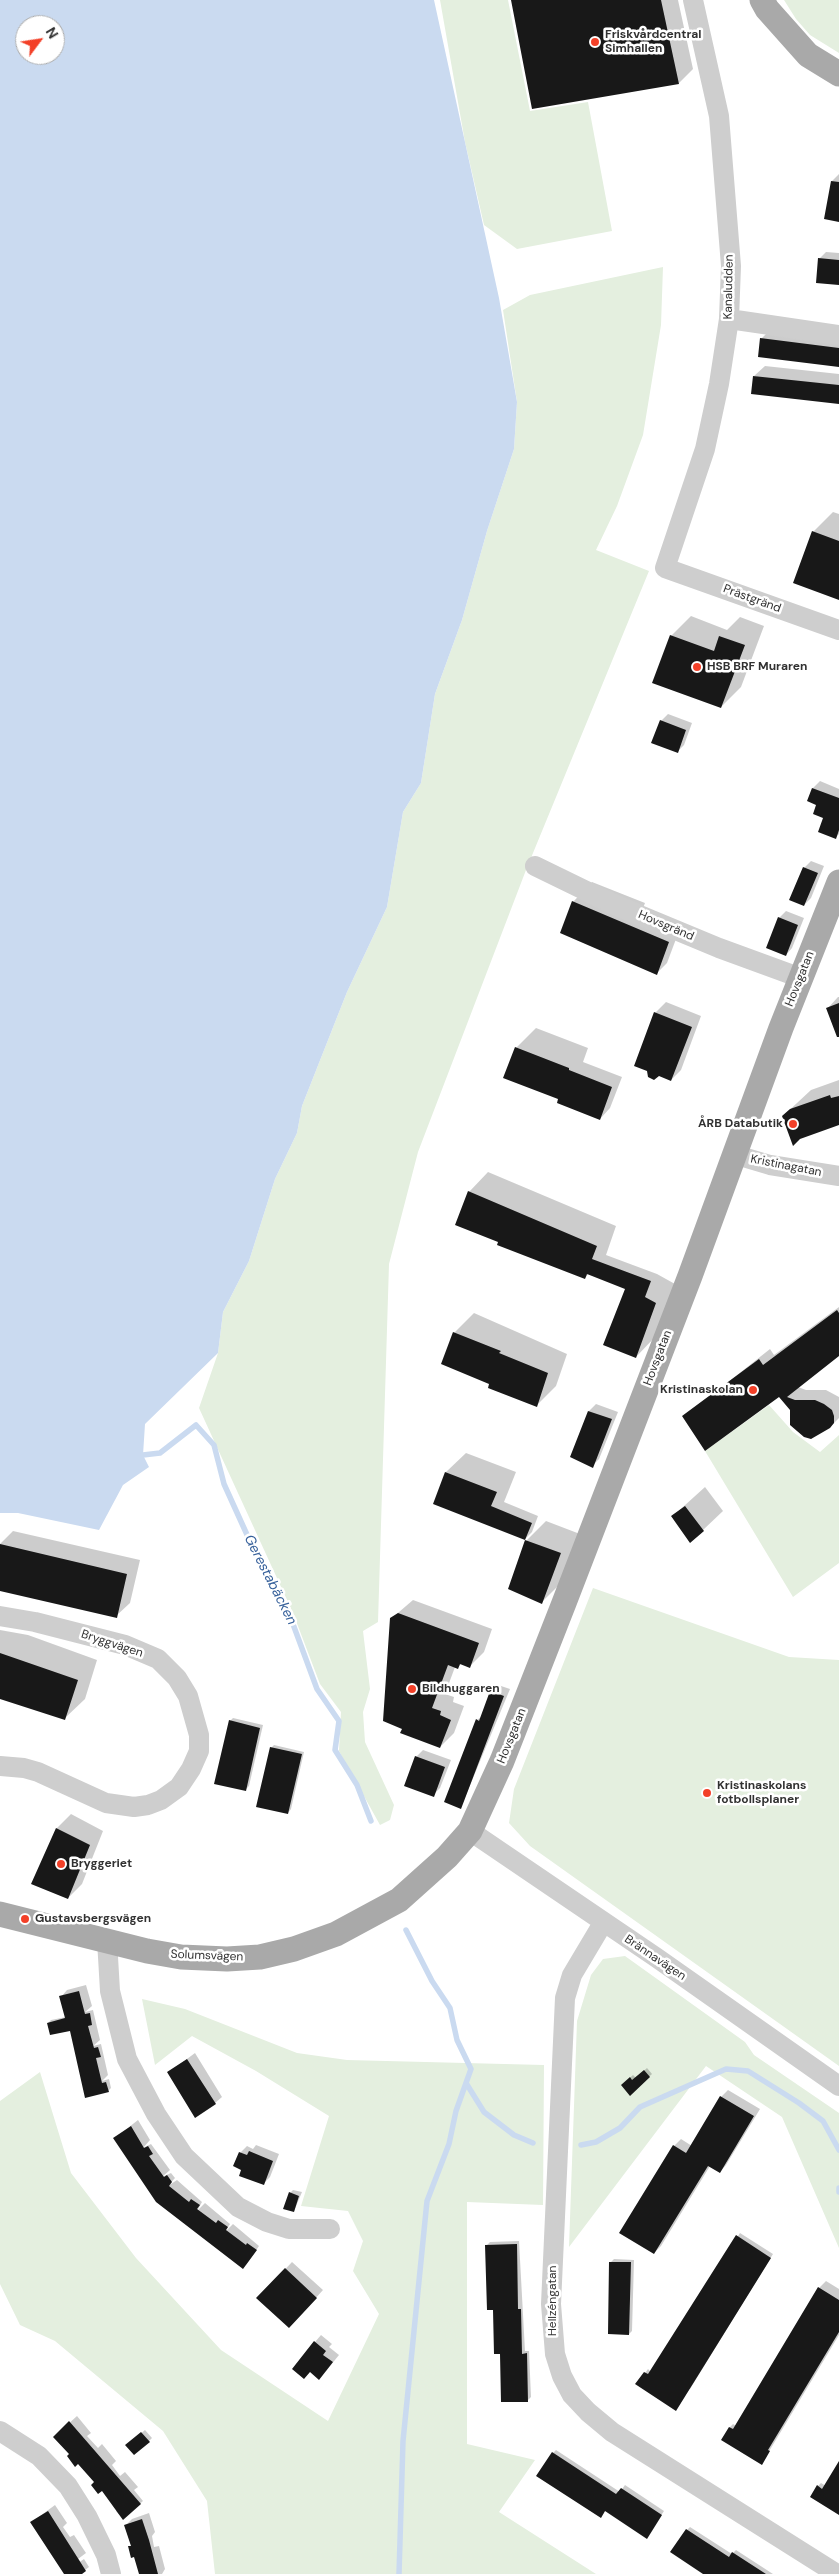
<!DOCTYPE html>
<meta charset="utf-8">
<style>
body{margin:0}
#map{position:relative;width:839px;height:2574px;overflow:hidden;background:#fff;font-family:"DM Sans",sans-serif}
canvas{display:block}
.north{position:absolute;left:15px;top:15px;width:50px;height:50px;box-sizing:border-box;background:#fff;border:1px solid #adadad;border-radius:50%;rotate:59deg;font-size:14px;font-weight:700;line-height:20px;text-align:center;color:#313131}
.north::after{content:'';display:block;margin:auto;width:18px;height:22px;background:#f34028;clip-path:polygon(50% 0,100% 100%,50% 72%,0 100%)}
</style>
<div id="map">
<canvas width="839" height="2574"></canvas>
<div class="north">N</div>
</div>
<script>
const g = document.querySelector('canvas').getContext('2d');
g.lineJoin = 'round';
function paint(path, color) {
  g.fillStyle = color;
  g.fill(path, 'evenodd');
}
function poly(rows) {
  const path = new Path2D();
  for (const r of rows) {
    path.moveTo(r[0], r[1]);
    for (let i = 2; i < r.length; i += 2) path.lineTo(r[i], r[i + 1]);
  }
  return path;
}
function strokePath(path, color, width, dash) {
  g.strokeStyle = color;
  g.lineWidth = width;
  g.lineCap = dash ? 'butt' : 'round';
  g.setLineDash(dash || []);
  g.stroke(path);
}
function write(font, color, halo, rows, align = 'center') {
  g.font = font + ' "DM Sans",sans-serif';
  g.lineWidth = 5;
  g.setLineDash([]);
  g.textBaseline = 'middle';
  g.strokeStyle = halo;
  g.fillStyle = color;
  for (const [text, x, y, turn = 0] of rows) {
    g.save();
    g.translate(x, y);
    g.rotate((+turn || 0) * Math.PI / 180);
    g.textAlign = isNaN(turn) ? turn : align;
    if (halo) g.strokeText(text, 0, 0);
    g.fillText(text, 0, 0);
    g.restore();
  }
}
const green = poly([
 [440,0,508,0,530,111,588,102,612,231,517,249,484,225,465,142],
 [784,0,839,0,839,53,810,35,796,19],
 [663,267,661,325,643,435,617,506,596,550,649,571,526,870,418,1152,389,1264,378,1622,363,1631,370,1689,363,1712,365,1742,394,1805,390,1820,380,1825,339,1751,341,1712,320,1684,293,1613,199,1408,218,1353,223,1312,249,1261,275,1179,297,1133,302,1106,347,992,387,907,403,812,421,783,435,694,462,620,487,531,514,449,517,402,503,310,530,295],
 [769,1405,793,1432,820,1452,839,1435,839,1563,793,1597,705,1451],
 [593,1588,789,1657,839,1660,839,2066,530,1846,509,1823,514,1789],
 [625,1956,745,2042,754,2055,839,2113,839,2248,782,2117,706,2066,569,2247,577,2021,591,1975,603,1959],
 [142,1999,185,2009,297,2053,347,2060,544,2065,543,2205,467,2202,467,2444,535,2460,499,2512,596,2574,215,2574,207,2501,163,2431,55,2341,20,2325,0,2284,0,2101,40,2072,71,2173,136,2258,221,2350,328,2421,379,2314,353,2271,363,2241,348,2211,301,2206,329,2116,256,2071,192,2036,155,2065]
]);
const water = poly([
 [0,0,434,0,499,298,517,402,514,449,487,531,462,620,435,694,421,783,403,812,387,907,347,992,302,1106,297,1133,275,1179,249,1261,223,1312,218,1353,145,1424,143,1455,149,1467,123,1485,99,1530,18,1513,0,1513],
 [25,25,55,25,55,55,25,55]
]);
const shadow = poly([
 [513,0,678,0,693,69,679,83],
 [839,174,839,220,832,181],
 [826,252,839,253,839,283,819,259],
 [772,328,839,337,839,366,761,339],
 [765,366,839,374,839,403,754,376],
 [833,512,839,514,839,599,813,532],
 [691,616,727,630,740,617,764,626,741,687,721,707,671,636],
 [668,714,692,723,684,745,677,752,661,721],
 [820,781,839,789,839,834,835,838,818,804,808,801,813,788],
 [811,861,824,866,811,898,804,905,804,868],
 [592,882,645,903,640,916,679,931,667,963,657,973,573,902],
 [786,911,804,918,792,948,786,955,779,918],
 [838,997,839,997,839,1035,828,1008],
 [666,1002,701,1016,681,1070,671,1080,655,1013],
 [536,1028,588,1048,583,1062,622,1077,610,1108,600,1119,559,1099,516,1048],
 [839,1080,839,1124,783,1116,811,1090],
 [488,1172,616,1226,606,1255,657,1274,675,1284,655,1337,636,1357,626,1288,589,1273,585,1278,500,1241,469,1192],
 [839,1307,839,1355,798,1387,806,1390,826,1390,839,1397,839,1418,830,1427,791,1410,780,1395,684,1417,770,1349,774,1355],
 [474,1313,567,1354,556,1386,537,1405,491,1383,454,1333],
 [596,1404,618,1412,599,1459,592,1466,571,1457,589,1411],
 [466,1453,516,1472,504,1502,538,1516,532,1532,525,1539,435,1503,446,1472],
 [705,1487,723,1511,703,1530,673,1516],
 [546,1521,580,1534,561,1583,541,1603,526,1541],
 [13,1531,140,1560,130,1603,116,1616,0,1589,0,1544],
 [413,1600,492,1629,484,1652,470,1666,462,1663,457,1668,455,1667,445,1694,454,1697,453,1702,464,1706,454,1733,440,1747,403,1728,392,1618],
 [0,1630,28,1635,97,1660,85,1699,65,1718,0,1698],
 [498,1685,510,1689,461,1807,477,1720,481,1717,491,1692],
 [233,1718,263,1725,249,1786,246,1789,230,1721],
 [274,1745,304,1752,291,1809,288,1813,271,1748],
 [423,1750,451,1760,440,1788,433,1795,416,1757],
 [71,1814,103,1831,82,1884,68,1898,33,1883,57,1828],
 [86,1985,92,2006,85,2012,93,2010,100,2040,93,2046,101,2044,108,2075,102,2081,109,2079,111,2088,108,2091,86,2097,71,2031,48,2023,51,2020,66,2017,61,1997,67,1990],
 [195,2053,222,2097,215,2103,168,2073],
 [647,2068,652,2074,630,2094,622,2085,633,2075,636,2078],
 [728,2090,760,2109,726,2165,720,2172,710,2166,661,2246,654,2253,674,2146,681,2139,692,2146,721,2097],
 [138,2120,150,2140,143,2148,151,2144,170,2170,162,2177,171,2173,175,2178,168,2186,177,2180,202,2202,197,2211,205,2203,230,2224,225,2232,233,2224,259,2246,246,2265,115,2138],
 [256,2145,279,2154,270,2177,263,2184,243,2169,240,2153,247,2146,253,2149],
 [293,2190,302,2192,294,2211,290,2193],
 [740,2233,773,2254,690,2389,637,2384,648,2369,651,2372],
 [519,2241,525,2351,529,2351,531,2397,528,2400,501,2353,487,2245,490,2242],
 [614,2259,634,2260,632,2331,629,2334,611,2262],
 [292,2262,323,2290,296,2320,258,2298],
 [826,2281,839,2289,839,2335,762,2463,722,2440,730,2427,733,2424,736,2426,819,2288],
 [321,2335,332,2344,329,2347,339,2355,326,2371,311,2371,315,2342],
 [77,2416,91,2433,87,2436,98,2448,102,2444,116,2461,112,2465,120,2476,125,2472,138,2487,134,2490,143,2501,123,2519,116,2511,133,2495,95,2482,54,2437],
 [145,2430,152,2438,149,2441,130,2443],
 [556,2450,620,2492,625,2485,664,2511,649,2534,606,2510,601,2517,553,2453],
 [839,2464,839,2513,818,2486,821,2483,826,2486],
 [55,2505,67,2523,63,2527,70,2537,74,2535,86,2553,66,2568,66,2571,84,2559,89,2567,80,2574,65,2574,32,2522],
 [149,2513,155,2532,152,2536,154,2547,159,2546,165,2569,162,2574,140,2574,135,2555,130,2547,132,2545,125,2526,132,2519],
 [690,2527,732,2554,736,2550,773,2574,706,2574,687,2530]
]);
const stream = poly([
 [143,1455,160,1453,196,1425,214,1445,224,1484,263,1570,290,1616,317,1689,339,1721,335,1750,357,1785,371,1821],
 [406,1930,432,1981,450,2008,457,2040,471,2069,466,2083,484,2112,514,2135,533,2143],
 [581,2145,596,2142,620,2128,640,2107,726,2069,748,2071,799,2103,823,2121,839,2150],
 [839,2188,839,2192],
 [399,2574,403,2441,427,2201,449,2144,456,2111,466,2083]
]);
const building = poly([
 [511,0,661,0,679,84,532,109],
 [831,181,839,182,839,222,824,219],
 [818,258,839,260,839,285,816,283],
 [760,338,839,348,839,367,758,357],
 [753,376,839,385,839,404,751,394],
 [812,531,839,541,839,600,793,583],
 [670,635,714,651,719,636,745,645,721,708,652,683],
 [660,720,686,730,678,753,651,743],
 [812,788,839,798,839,830,836,839,818,832,823,818,813,814,816,805,807,801],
 [803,867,818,873,804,906,789,900],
 [572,901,669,942,657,975,560,933],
 [778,917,798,925,786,956,766,948],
 [839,1003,839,1037,837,1037,826,1008],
 [654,1012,692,1027,671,1081,659,1076,654,1080,648,1077,647,1071,634,1066],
 [515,1047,569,1068,569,1070,612,1087,600,1120,557,1103,558,1099,503,1078],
 [830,1095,831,1098,839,1096,839,1125,800,1139,793,1146,782,1116,790,1109],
 [468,1191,597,1246,592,1259,651,1281,645,1297,656,1303,636,1358,603,1345,625,1289,587,1274,585,1279,497,1245,498,1242,455,1225],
 [837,1310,839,1313,839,1356,787,1397,795,1400,815,1400,824,1404,832,1410,834,1416,834,1423,830,1428,811,1439,804,1437,790,1425,790,1410,779,1397,705,1451,682,1416,759,1359,763,1365],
 [453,1332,501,1351,499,1353,548,1373,537,1407,488,1388,489,1384,441,1364],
 [588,1411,612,1419,593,1468,570,1457],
 [445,1472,497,1492,491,1506,532,1523,525,1540,433,1504],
 [685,1506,704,1531,690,1543,671,1516],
 [525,1540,561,1553,542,1604,508,1589],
 [0,1544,127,1574,117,1618,0,1591],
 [398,1613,479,1643,470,1668,460,1664,458,1669,448,1665,432,1708,441,1711,440,1715,451,1720,440,1748,400,1733,402,1729,383,1721,390,1618],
 [0,1653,78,1680,65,1720,0,1699],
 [490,1691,504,1696,461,1809,444,1802,476,1719,479,1721],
 [229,1720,260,1728,246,1791,214,1784],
 [270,1747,302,1754,288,1814,256,1807],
 [415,1756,445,1767,434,1797,404,1786],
 [56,1828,90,1845,68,1899,31,1884],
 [79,1991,85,2014,90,2013,92,2025,88,2026,94,2048,98,2047,101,2057,96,2058,102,2083,106,2082,109,2092,85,2098,70,2031,50,2035,47,2023,65,2018,59,1996],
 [187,2059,216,2104,195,2118,167,2072],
 [644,2070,650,2077,630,2096,621,2085,630,2077,632,2080],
 [720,2096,754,2116,720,2173,708,2166,654,2254,619,2233,673,2145,686,2153],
 [131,2126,144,2148,148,2146,153,2154,149,2156,164,2177,167,2175,172,2182,169,2186,189,2202,191,2199,200,2205,197,2209,216,2223,218,2220,228,2227,226,2230,246,2245,247,2243,257,2250,243,2269,156,2202,113,2138],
 [249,2151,273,2161,264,2185,239,2176,241,2170,233,2166,239,2152,247,2155],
 [289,2192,299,2196,294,2212,283,2209],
 [736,2235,771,2258,676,2411,635,2384,644,2372,648,2374],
 [517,2244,518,2309,521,2309,522,2354,527,2353,528,2402,501,2402,500,2354,494,2354,493,2310,487,2310,485,2245],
 [609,2262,631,2262,629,2335,608,2334],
 [285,2268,317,2298,289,2328,256,2298],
 [818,2287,839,2300,839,2332,768,2450,770,2451,762,2465,721,2440,729,2427,733,2429],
 [314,2341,326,2351,323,2355,333,2362,319,2380,310,2372,304,2379,292,2369],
 [69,2421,141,2504,123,2520,102,2491,98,2494,91,2485,94,2482,78,2464,75,2467,67,2456,69,2454,53,2437],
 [141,2432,150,2442,134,2455,125,2445],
 [552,2452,616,2494,621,2488,662,2515,647,2539,605,2511,601,2518,536,2476],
 [839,2461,839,2515,810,2497,817,2485,822,2489],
 [48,2511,86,2571,82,2574,64,2574,30,2522],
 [142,2519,149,2540,158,2574,139,2574,134,2557,131,2558,128,2546,131,2546,124,2525],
 [686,2529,729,2557,732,2552,766,2574,703,2574,670,2552]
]);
const minor = poly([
 [693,0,719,116,731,266,729,319,719,384,705,449,665,568,839,630],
 [729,319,839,335],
 [535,866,613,904,719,948,801,978],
 [733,1154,770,1165,839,1176],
 [0,1616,35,1622,125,1645,158,1659,177,1678,188,1696,199,1735,199,1751,191,1769,179,1787,161,1800,148,1805,134,1807,106,1803,38,1772,24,1768,0,1766],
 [470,1831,657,1958,839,2086],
 [603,1923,572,1975,565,1998,551,2304,555,2354,562,2376,572,2395,588,2412,612,2432,837,2574],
 [107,1940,110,1991,127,2059,156,2114,184,2156,238,2207,267,2222,289,2229,330,2229],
 [0,2431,39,2456,68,2486,87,2516,106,2555,111,2574]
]);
const major = poly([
 [762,0,767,9,808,55,839,74],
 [0,1914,147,1951,181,1957,227,1959,260,1957,294,1949,336,1934,399,1900,447,1857,470,1831,502,1761,564,1603,690,1276,781,1028,839,882]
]);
const markers = [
 [595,42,5,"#f34028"],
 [697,667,5,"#f34028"],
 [793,1124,5,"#f34028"],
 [753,1390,5,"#f34028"],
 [412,1689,5,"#f34028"],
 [707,1793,5,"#f34028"],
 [61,1864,5,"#f34028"],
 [25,1919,5,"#f34028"]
];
const poiNames = [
 ["Friskvårdcentral",605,35],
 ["Simhallen",605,49],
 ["HSB BRF Muraren",707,667],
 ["ÅRB Databutik",783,1124,"right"],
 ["Kristinaskolan",743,1390,"right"],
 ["Bildhuggaren",422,1689],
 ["Kristinaskolans",717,1786],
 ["fotbollsplaner",717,1800],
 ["Bryggeriet",71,1864],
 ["Gustavsbergsvägen",35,1919]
];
const streetNames = [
 ["Kanaludden",729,287,-89],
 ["Prästgränd",752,599,20],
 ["Hovsgränd",666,926,23],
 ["Hovsgatan",800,979,-68],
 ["Kristinagatan",786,1166,11],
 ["Hovsgatan",658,1358,-69],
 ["Bryggvägen",112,1644,18],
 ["Hovsgatan",512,1736,-68],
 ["Solumsvägen",207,1956,2],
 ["Brännavägen",655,1958,34],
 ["Hellzéngatan",553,2301,-90]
];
const waterNames = [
 ["Gerestabäcken",270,1580,63]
];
paint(green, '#e4efdf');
paint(water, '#cadaf0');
paint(shadow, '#0003');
strokePath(stream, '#cadaf0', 5.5);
paint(building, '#181818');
strokePath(minor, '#cecece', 20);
strokePath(major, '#a9a9a9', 25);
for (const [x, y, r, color] of markers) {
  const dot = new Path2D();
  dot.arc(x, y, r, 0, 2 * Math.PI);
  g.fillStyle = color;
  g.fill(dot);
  strokePath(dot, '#fff', 2);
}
write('bold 12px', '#313131', '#fff', poiNames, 'left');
write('12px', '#313131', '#fff', streetNames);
write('italic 14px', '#37619b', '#fff', waterNames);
</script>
